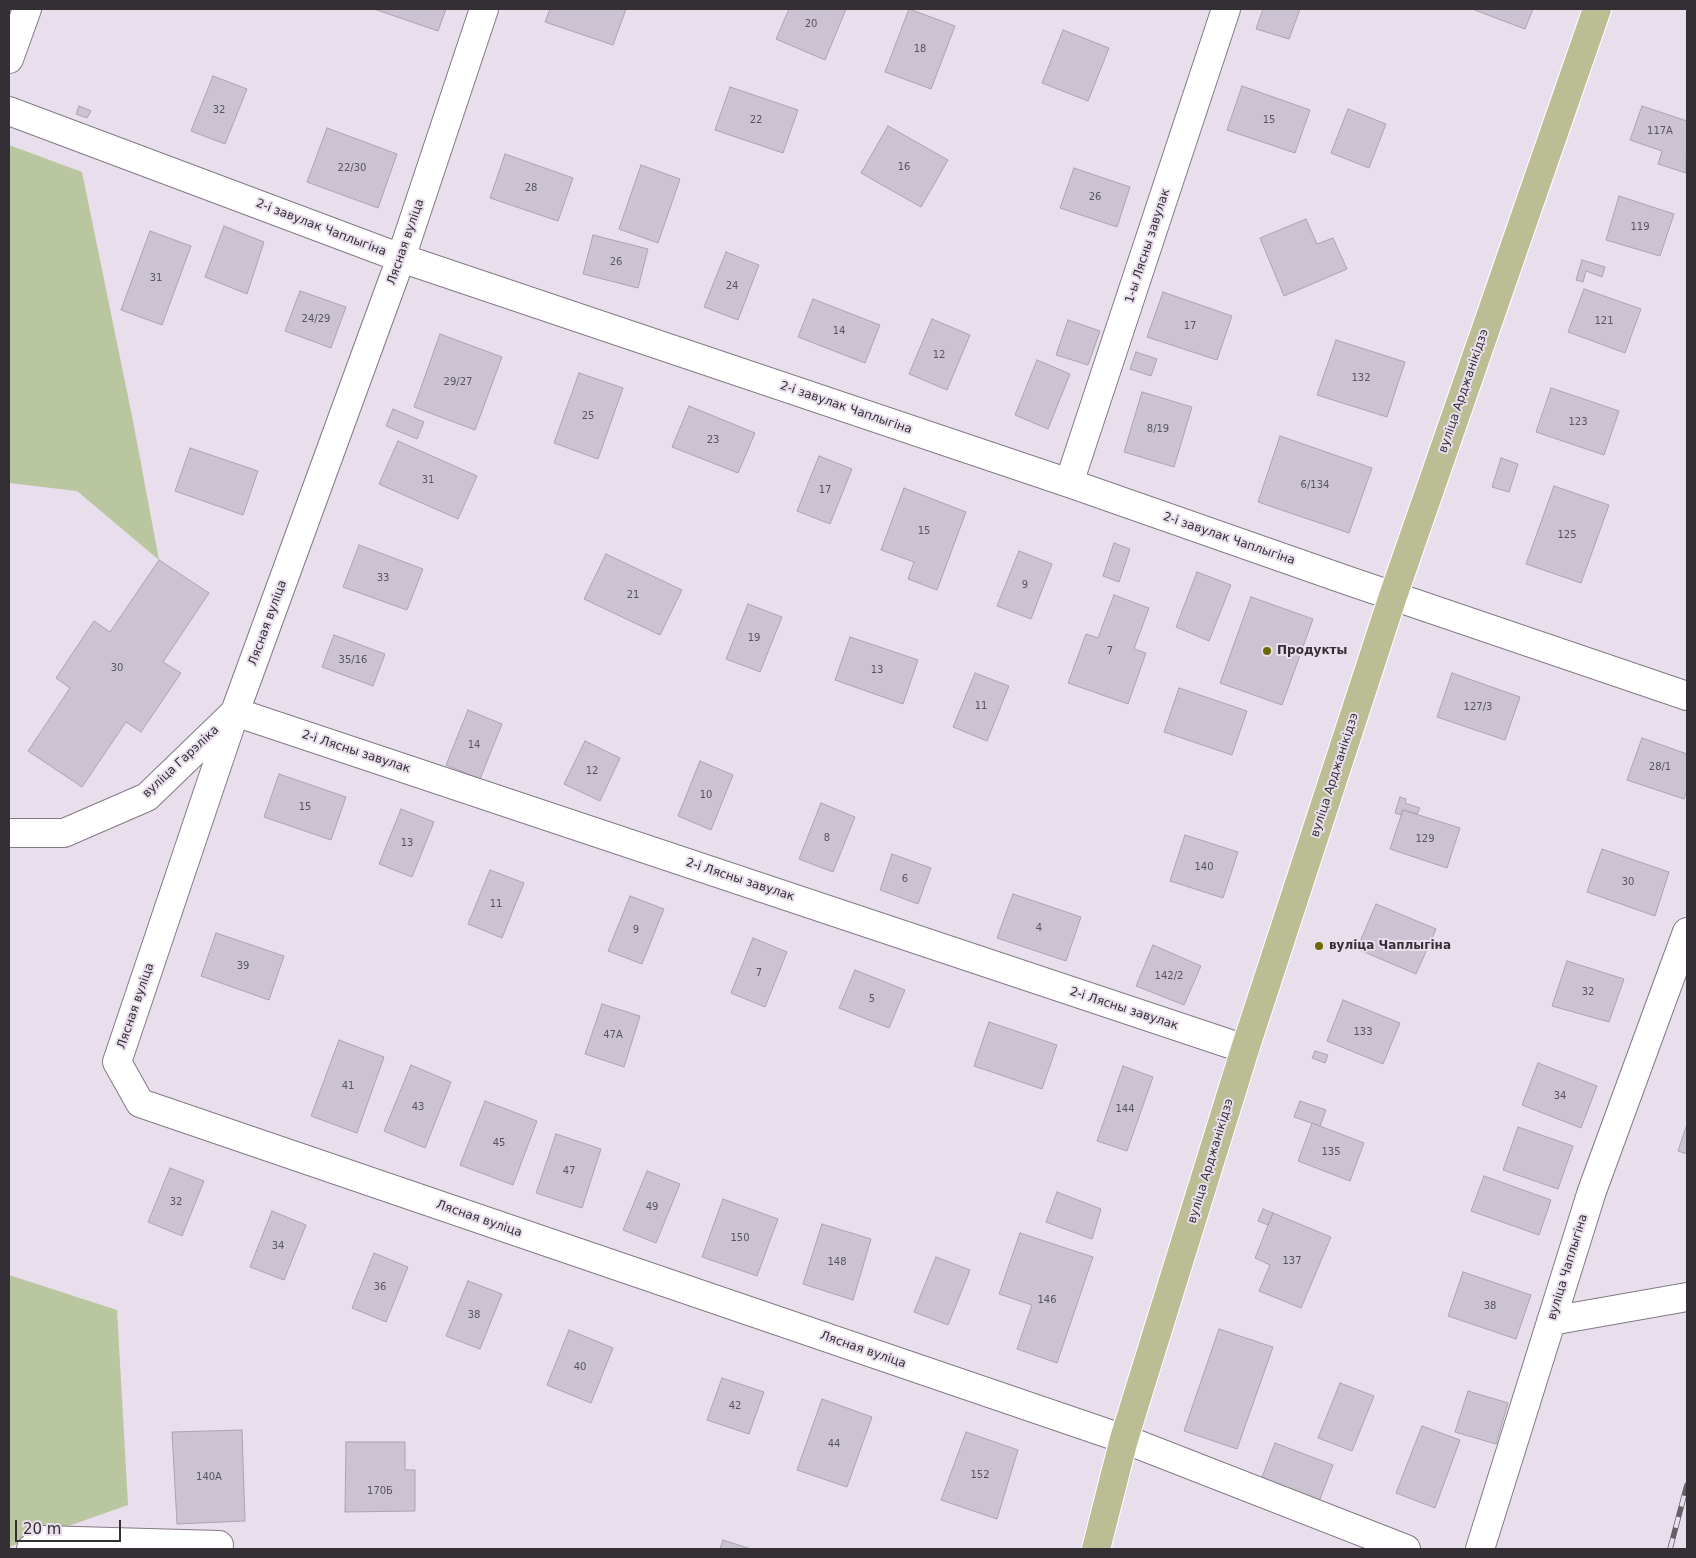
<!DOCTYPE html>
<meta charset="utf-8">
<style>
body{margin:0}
#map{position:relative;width:1696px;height:1558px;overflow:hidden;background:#e8deec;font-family:"DejaVu Sans",sans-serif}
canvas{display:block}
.frame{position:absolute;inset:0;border:10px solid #332f35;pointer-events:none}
.scale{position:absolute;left:15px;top:1520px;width:106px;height:22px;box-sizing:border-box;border:2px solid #332f35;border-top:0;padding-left:6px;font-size:15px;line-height:18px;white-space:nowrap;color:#332f35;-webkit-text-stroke:4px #e8deec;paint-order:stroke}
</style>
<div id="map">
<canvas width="1696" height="1558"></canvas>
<div class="frame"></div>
<div class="scale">20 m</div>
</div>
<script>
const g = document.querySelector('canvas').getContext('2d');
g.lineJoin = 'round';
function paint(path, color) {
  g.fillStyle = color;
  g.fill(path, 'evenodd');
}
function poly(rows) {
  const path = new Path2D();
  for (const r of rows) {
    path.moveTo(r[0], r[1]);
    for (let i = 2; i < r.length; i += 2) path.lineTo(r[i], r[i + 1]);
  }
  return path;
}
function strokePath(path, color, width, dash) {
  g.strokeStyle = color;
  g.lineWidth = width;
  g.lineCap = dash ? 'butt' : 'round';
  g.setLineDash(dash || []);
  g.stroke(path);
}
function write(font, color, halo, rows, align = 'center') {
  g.font = font + ' "DejaVu Sans",sans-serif';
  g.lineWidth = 4;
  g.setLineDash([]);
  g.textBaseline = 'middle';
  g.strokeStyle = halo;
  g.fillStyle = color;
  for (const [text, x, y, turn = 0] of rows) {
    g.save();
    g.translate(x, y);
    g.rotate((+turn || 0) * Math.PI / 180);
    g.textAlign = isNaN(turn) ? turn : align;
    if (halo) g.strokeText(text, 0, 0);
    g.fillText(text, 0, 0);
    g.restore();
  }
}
const green = poly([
 [9,145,82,172,133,421,159,560,77,491,9,483],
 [9,1275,117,1310,128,1505,9,1547]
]);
const building = poly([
 [374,9,446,9,438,31,374,9],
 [550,9,626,9,613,45,545,22,550,9],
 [789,9,846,9,825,60,776,39,789,9],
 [909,9,955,26,931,89,885,72,909,9],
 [1263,9,1300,9,1289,39,1256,29,1263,9],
 [1472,9,1533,9,1525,29,1472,9],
 [1063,30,1109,48,1088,101,1042,83,1063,30],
 [213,76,247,89,225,144,191,131,213,76],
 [1242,86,1310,110,1295,153,1227,130,1242,86],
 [730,87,798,110,783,153,715,130,730,87],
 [79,106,91,111,87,118,76,114,79,106],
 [1642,106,1687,121,1686,173,1658,164,1662,151,1630,140,1642,106],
 [1348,109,1386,124,1369,168,1331,153,1348,109],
 [888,126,948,160,921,207,861,173,888,126],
 [327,128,397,154,378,208,307,182,327,128],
 [505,154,573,178,558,221,490,198,505,154],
 [641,165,680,179,658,243,619,229,641,165],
 [1074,168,1130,187,1117,227,1060,208,1074,168],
 [1619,196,1674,214,1660,256,1606,240,1619,196],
 [1306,219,1317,244,1333,238,1347,269,1284,296,1260,238,1306,219],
 [224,226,264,242,247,294,205,277,224,226],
 [150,231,191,246,162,325,121,310,150,231],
 [593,235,648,249,638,288,583,274,593,235],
 [726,252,759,265,738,320,704,307,726,252],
 [1582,260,1605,267,1602,277,1586,271,1583,282,1576,280,1582,260],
 [1584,289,1641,309,1625,353,1568,332,1584,289],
 [300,291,346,307,331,348,285,331,300,291],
 [1163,292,1232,316,1217,360,1147,337,1163,292],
 [813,299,880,325,865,363,798,337,813,299],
 [932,319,970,335,947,390,909,374,932,319],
 [1068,320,1100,331,1088,365,1056,355,1068,320],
 [440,334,502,357,475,430,414,407,440,334],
 [1336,340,1405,362,1387,417,1317,395,1336,340],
 [1136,352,1157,359,1151,376,1130,369,1136,352],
 [1037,360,1070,374,1048,429,1015,415,1037,360],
 [579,373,623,388,598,459,554,443,579,373],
 [1551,388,1619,411,1604,455,1536,432,1551,388],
 [1142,392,1192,407,1174,467,1124,452,1142,392],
 [689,406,755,433,738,473,672,447,689,406],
 [393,409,424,422,417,439,386,426,393,409],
 [1280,436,1372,468,1349,533,1258,502,1280,436],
 [398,441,477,476,458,519,379,484,398,441],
 [190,448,258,471,243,515,175,491,190,448],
 [819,456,852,469,830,524,797,511,819,456],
 [1501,458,1518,464,1509,492,1492,487,1501,458],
 [1554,486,1609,505,1581,583,1526,564,1554,486],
 [904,488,966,512,937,590,908,579,914,562,881,550,904,488],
 [1114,543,1130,549,1119,582,1103,576,1114,543],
 [359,545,423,569,407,610,343,587,359,545],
 [1019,551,1052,564,1031,619,997,606,1019,551],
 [606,554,682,590,660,635,584,599,606,554],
 [159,560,209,593,163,662,181,673,141,732,126,722,82,787,28,751,70,688,56,678,94,621,110,632,159,560],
 [1197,572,1231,585,1209,641,1176,627,1197,572],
 [1114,595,1149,608,1134,649,1146,653,1128,704,1068,683,1086,634,1098,638,1114,595],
 [1251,597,1313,619,1282,705,1220,683,1251,597],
 [748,604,782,617,760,672,726,659,748,604],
 [334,635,385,654,373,686,322,667,334,635],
 [850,637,918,660,903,704,835,680,850,637],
 [975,673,1009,686,987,741,953,727,975,673],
 [1452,673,1520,697,1505,740,1437,717,1452,673],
 [1179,688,1247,711,1232,755,1164,732,1179,688],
 [468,710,502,724,480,779,446,765,468,710],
 [1642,738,1687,754,1687,790,1684,799,1627,780,1642,738],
 [585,741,620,758,600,801,564,784,585,741],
 [700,761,733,775,711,830,678,816,700,761],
 [279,774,346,797,331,840,264,817,279,774],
 [1400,797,1406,799,1405,803,1420,808,1417,814,1403,810,1401,815,1395,813,1400,797],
 [821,803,855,817,833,872,799,859,821,803],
 [401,809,434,822,412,877,379,864,401,809],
 [1403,810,1460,828,1447,868,1390,849,1403,810],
 [1185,835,1238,852,1223,898,1170,881,1185,835],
 [1602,849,1669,872,1655,916,1587,892,1602,849],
 [892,854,931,868,918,904,880,890,892,854],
 [490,870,524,883,502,938,468,924,490,870],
 [1013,894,1081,917,1066,961,997,938,1013,894],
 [630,896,664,909,642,964,608,951,630,896],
 [1376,904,1436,929,1416,974,1357,949,1376,904],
 [216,933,284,956,269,1000,201,976,216,933],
 [753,938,787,952,765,1007,731,993,753,938],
 [1153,945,1201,966,1184,1005,1136,986,1153,945],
 [1567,961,1624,979,1609,1022,1552,1006,1567,961],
 [855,970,905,990,889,1028,839,1008,855,970],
 [1343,1000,1400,1023,1383,1064,1327,1041,1343,1000],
 [602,1004,640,1016,624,1067,585,1054,602,1004],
 [989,1022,1057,1045,1042,1089,974,1066,989,1022],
 [339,1040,384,1057,357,1133,311,1116,339,1040],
 [1315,1051,1328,1055,1325,1063,1312,1058,1315,1051],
 [1538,1063,1597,1086,1581,1128,1522,1105,1538,1063],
 [411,1065,451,1082,425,1148,384,1131,411,1065],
 [1123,1066,1153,1077,1127,1151,1097,1141,1123,1066],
 [485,1101,537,1121,513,1185,460,1165,485,1101],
 [1300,1101,1326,1110,1320,1126,1294,1117,1300,1101],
 [1312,1123,1364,1143,1350,1181,1298,1161,1312,1123],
 [1687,1124,1687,1154,1678,1151,1687,1124],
 [1518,1127,1573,1146,1558,1189,1503,1170,1518,1127],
 [556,1134,601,1149,582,1208,536,1193,556,1134],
 [170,1168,204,1181,182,1236,148,1222,170,1168],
 [647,1171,680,1184,656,1243,623,1230,647,1171],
 [1484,1176,1551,1200,1539,1235,1471,1211,1484,1176],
 [1057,1192,1101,1209,1092,1239,1046,1222,1057,1192],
 [723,1199,778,1219,757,1276,702,1257,723,1199],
 [1263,1209,1273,1213,1268,1225,1258,1221,1263,1209],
 [272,1211,306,1225,284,1280,250,1267,272,1211],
 [1273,1213,1331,1237,1301,1308,1259,1291,1270,1265,1255,1258,1273,1213],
 [822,1224,871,1239,853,1300,803,1284,822,1224],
 [1020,1233,1093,1257,1057,1363,1017,1349,1032,1305,999,1294,1020,1233],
 [374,1253,408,1267,386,1322,352,1308,374,1253],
 [936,1257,970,1270,948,1325,914,1312,936,1257],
 [1463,1272,1531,1295,1516,1339,1448,1316,1463,1272],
 [468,1281,502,1294,480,1349,446,1336,468,1281],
 [1219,1329,1273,1347,1237,1449,1184,1431,1219,1329],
 [569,1330,613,1348,591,1403,547,1385,569,1330],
 [722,1378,764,1392,749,1434,707,1420,722,1378],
 [1340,1383,1374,1396,1352,1451,1318,1438,1340,1383],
 [1468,1391,1508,1403,1496,1444,1455,1432,1468,1391],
 [822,1399,872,1417,847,1487,797,1470,822,1399],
 [1422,1426,1460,1440,1435,1508,1396,1493,1422,1426],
 [242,1430,245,1521,177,1524,172,1432,242,1430],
 [966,1432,1018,1450,997,1519,941,1500,966,1432],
 [346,1442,405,1442,405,1470,415,1470,415,1511,345,1512,346,1442],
 [1275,1443,1333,1465,1317,1507,1259,1485,1275,1443],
 [723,1540,751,1549,720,1549,723,1540]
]);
const minor = poly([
 [484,9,401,258,235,712,117,1062,140,1103,1124,1439,1406,1549],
 [9,59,27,9],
 [9,111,401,258,1069,483,1349,581,1687,696],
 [1069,483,1226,9],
 [9,833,64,833,147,797,235,712,1245,1049],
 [1551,1321,1687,1297],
 [31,1549,41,1540,219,1545],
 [1480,1549,1592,1191,1687,932]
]);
const major = poly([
 [1096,1549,1124,1439,1245,1049,1393,596,1597,9]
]);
const rail = poly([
 [1670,1549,1687,1485]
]);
const markers = [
 [1267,651,5,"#6d6902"],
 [1319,946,5,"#6d6902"]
];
const numberNames = [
 ["20",811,24],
 ["18",920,49],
 ["32",219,110],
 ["22",756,120],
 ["15",1269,120],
 ["117А",1660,131],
 ["16",904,167],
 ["22/30",352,168],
 ["28",531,188],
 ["26",1095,197],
 ["119",1640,227],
 ["26",616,262],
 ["31",156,278],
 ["24",732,286],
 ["24/29",316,319],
 ["121",1604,321],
 ["17",1190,326],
 ["14",839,331],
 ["12",939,355],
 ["132",1361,378],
 ["29/27",458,382],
 ["25",588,416],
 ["123",1578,422],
 ["8/19",1158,429],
 ["23",713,440],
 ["31",428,480],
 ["6/134",1315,485],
 ["17",825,490],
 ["15",924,531],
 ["125",1567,535],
 ["33",383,578],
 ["9",1025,585],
 ["21",633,595],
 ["19",754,638],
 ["7",1110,651],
 ["35/16",353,660],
 ["30",117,668],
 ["13",877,670],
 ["11",981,706],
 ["127/3",1478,707],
 ["14",474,745],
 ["28/1",1660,767],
 ["12",592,771],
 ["10",706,795],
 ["15",305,807],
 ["8",827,838],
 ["129",1425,839],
 ["13",407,843],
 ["140",1204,867],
 ["6",905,879],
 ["30",1628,882],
 ["11",496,904],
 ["4",1039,928],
 ["9",636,930],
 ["39",243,966],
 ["7",759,973],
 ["142/2",1169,976],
 ["32",1588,992],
 ["5",872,999],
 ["133",1363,1032],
 ["47А",613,1035],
 ["41",348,1086],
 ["34",1560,1096],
 ["43",418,1107],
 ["144",1125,1109],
 ["45",499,1143],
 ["135",1331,1152],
 ["47",569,1171],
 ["32",176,1202],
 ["49",652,1207],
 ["150",740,1238],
 ["34",278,1246],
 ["137",1292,1261],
 ["148",837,1262],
 ["36",380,1287],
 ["146",1047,1300],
 ["38",1490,1306],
 ["38",474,1315],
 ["40",580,1367],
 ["42",735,1406],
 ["44",834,1444],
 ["152",980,1475],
 ["140А",209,1477],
 ["170Б",380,1491]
];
const streetNames = [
 ["2-і завулак Чаплыгіна",321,228,21],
 ["Лясная вуліца",406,242,-71],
 ["1-ы Лясны завулак",1148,246,-72],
 ["вуліца Арджанікідзэ",1464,391,-71],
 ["2-і завулак Чаплыгіна",846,408,19],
 ["2-і завулак Чаплыгіна",1229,539,19],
 ["Лясная вуліца",268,623,-70],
 ["2-і Лясны завулак",356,752,18],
 ["вуліца Гарэліка",181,762,-43],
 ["вуліца Арджанікідзэ",1335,775,-72],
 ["2-і Лясны завулак",740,880,18],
 ["Лясная вуліца",136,1006,-71],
 ["2-і Лясны завулак",1124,1009,18],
 ["вуліца Арджанікідзэ",1211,1161,-73],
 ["Лясная вуліца",479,1219,19],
 ["вуліца Чаплыгіна",1568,1267,-73],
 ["Лясная вуліца",863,1350,19]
];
const poiNames = [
 ["Продукты",1277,651],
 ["вуліца Чаплыгіна",1329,946]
];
paint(green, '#bac69f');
paint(building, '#cbc3d1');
strokePath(building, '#aba3b0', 1);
strokePath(minor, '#837a86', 30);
strokePath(major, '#fff', 30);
strokePath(minor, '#fff', 28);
strokePath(major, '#bbbd95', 28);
strokePath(rail, '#655f68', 5.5);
strokePath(rail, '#e8deec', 4, [11]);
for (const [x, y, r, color] of markers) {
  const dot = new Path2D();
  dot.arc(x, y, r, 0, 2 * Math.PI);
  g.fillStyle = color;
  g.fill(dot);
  strokePath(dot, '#e8deec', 2);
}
write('10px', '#59545c', null, numberNames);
write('12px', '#332f35', '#e8deec', streetNames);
write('bold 12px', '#332f35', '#e8deec', poiNames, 'left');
</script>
